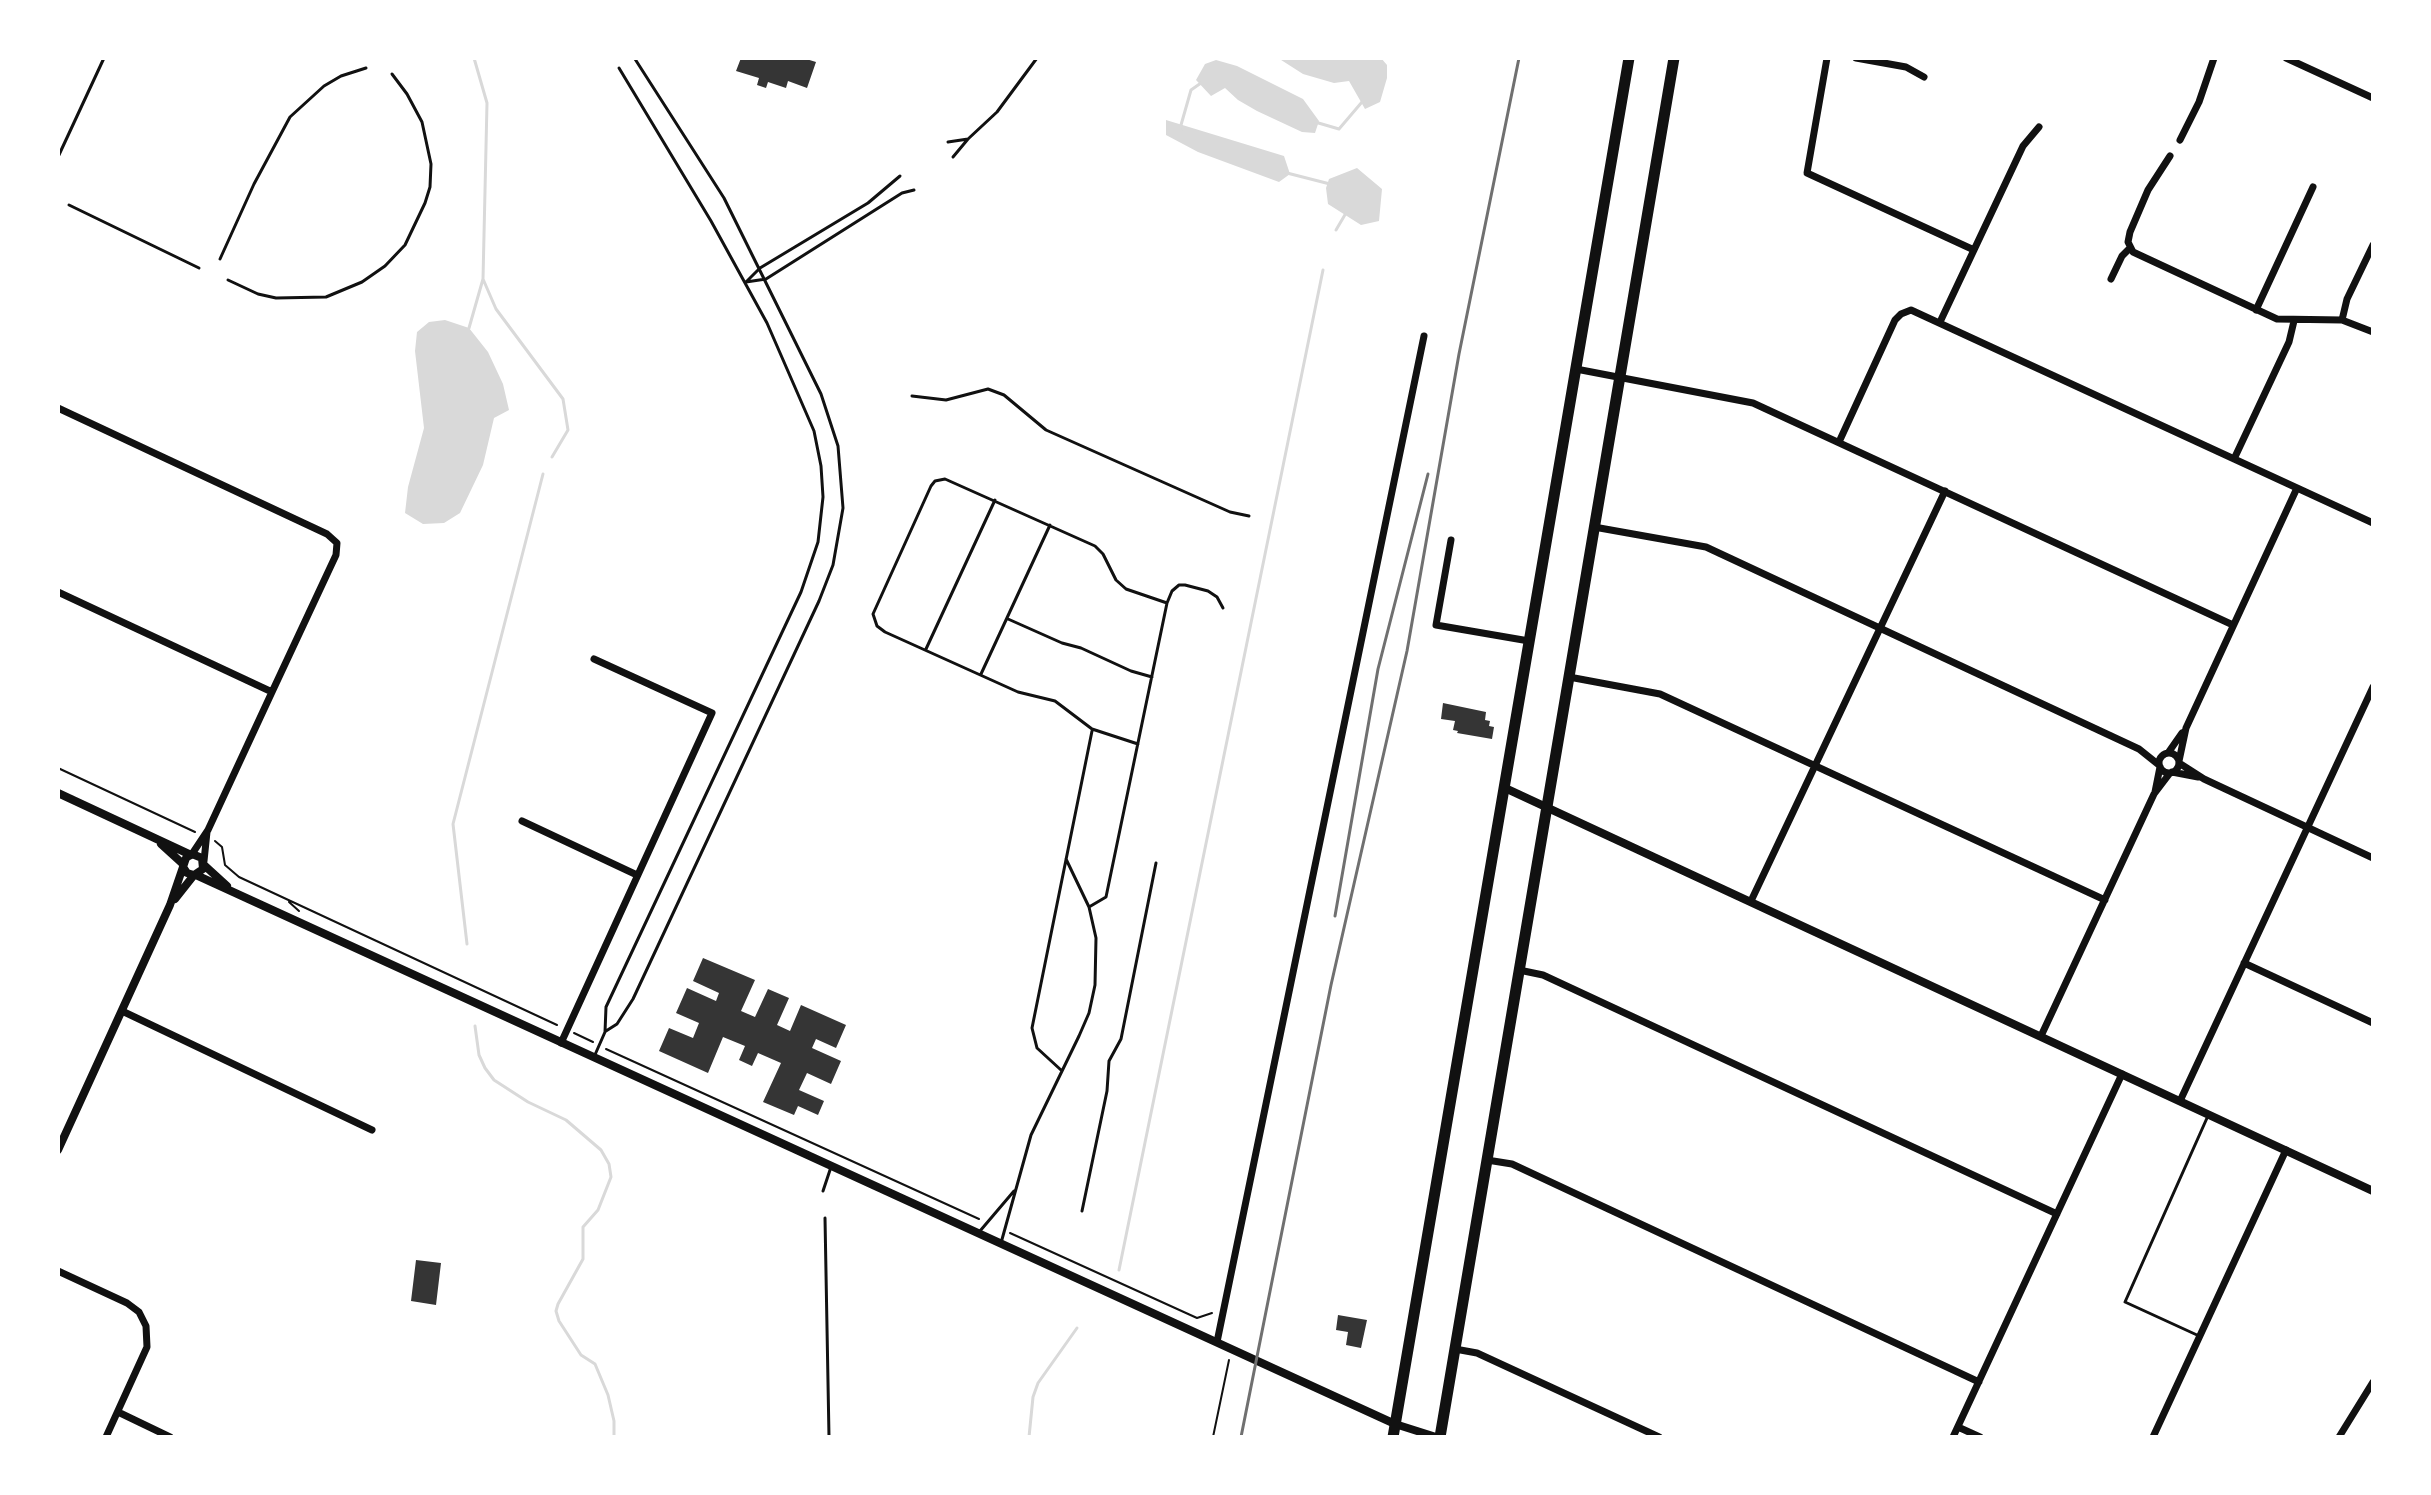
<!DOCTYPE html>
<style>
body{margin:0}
#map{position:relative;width:2431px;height:1495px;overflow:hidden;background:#fff;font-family:Manrope,sans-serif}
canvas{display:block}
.frame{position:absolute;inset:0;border:60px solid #fff;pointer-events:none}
</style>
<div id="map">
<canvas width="2431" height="1495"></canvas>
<div class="frame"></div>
</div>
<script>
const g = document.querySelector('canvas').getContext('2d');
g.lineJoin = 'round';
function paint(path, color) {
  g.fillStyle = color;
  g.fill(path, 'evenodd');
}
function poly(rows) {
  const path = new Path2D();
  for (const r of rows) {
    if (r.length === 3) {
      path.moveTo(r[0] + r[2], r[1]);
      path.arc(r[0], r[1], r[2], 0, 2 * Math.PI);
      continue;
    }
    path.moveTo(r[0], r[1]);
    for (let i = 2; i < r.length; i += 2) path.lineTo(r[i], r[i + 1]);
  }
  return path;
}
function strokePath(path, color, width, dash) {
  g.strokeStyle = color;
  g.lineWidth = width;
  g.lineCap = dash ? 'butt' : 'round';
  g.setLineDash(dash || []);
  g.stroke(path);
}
const water = poly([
 [1278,58,1381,58,1387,65,1387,78,1380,102,1365,109,1349,81,1334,83,1303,74],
 [1216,60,1237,66,1303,99,1319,121,1315,133,1302,132,1257,111,1238,100,1225,88,1211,96,1196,80,1205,64],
 [1166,120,1284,156,1290,174,1279,182,1198,152,1166,135],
 [1357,168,1382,189,1379,221,1361,225,1328,204,1326,188,1329,179],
 [445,320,469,328,488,352,503,384,509,410,494,418,483,465,460,513,444,523,423,524,405,513,408,487,424,428,415,351,417,332,429,322]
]);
const stream = poly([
 [1315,122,1339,129,1362,102],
 [1183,129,1181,125,1191,90,1201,83],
 [1287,173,1330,184],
 [1336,230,1346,213],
 [483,279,496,309,563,399,568,430,552,457],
 [469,328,483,279,487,103,474,58],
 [467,944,453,824,543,474],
 [475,1026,479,1055,485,1068,494,1080,528,1102,566,1120,601,1150,609,1164,611,1177,598,1210,583,1227,583,1259,558,1304,556,1311,559,1321,581,1355,595,1364,608,1395,614,1421,614,1437],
 [1119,1270,1323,270],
 [1029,1437,1033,1397,1038,1383,1077,1328]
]);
const building = poly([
 [741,58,803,58,816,62,807,88,788,81,786,88,768,82,766,88,757,85,759,78,736,71],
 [1443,703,1486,712,1485,720,1490,721,1489,726,1494,727,1492,739,1457,733,1458,731,1453,730,1455,721,1441,719],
 [703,958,755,980,741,1011,755,1017,768,989,789,998,777,1025,790,1031,801,1005,846,1025,836,1048,816,1039,812,1048,841,1061,831,1084,807,1073,799,1090,824,1101,818,1115,798,1106,794,1115,763,1102,781,1063,758,1053,752,1066,739,1060,745,1046,723,1037,708,1073,659,1051,669,1028,693,1038,699,1023,676,1013,687,988,716,1001,719,993,693,981],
 [416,1260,441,1263,436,1305,411,1301],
 [1338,1315,1367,1320,1361,1348,1346,1345,1348,1332,1336,1330]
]);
const path = poly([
 [58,768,195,832],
 [215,841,222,847,225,865,239,877,557,1025],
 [289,902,299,911],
 [574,1033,593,1042],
 [606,1049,979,1219],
 [1010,1233,1197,1318,1212,1313],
 [1213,1437,1229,1360]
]);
const service = poly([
 [948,142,968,139],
 [58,157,104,58],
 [953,157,968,139,997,112,1037,58],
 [69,205,199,268],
 [220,259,254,184,290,117,324,86,341,76,366,68],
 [228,280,258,294,276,298,326,297,362,282,385,266,405,245,425,203,430,187,431,164,422,122,407,94,392,74],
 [746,282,766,279,902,193,914,190],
 [746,282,760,268,868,203,900,176],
 [912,396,946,400,988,389,1004,395,1046,430,1230,512,1249,516],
 [1008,619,1062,643,1081,648,1131,671,1152,677],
 [926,649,995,500],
 [981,674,1050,525],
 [1138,744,1092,729,1055,701,1018,692,885,632,877,626,873,614,931,486,935,481,945,479,1095,546,1103,554,1116,580,1126,589,1167,603],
 [1089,907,1106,897,1167,603,1172,591,1179,585,1185,585,1208,591,1217,597,1223,608],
 [606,1031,617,1024,633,999,819,601,833,565,843,508,838,446,821,394,724,198,635,59],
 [594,1057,605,1032,606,1007,801,592,818,542,823,497,821,466,814,431,767,323,711,221,619,68],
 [1061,1070,1037,1048,1032,1028,1092,731],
 [823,1191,831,1167],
 [1082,1211,1107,1091,1109,1061,1121,1039,1156,863],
 [825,1218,829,1437],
 [980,1231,1014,1191],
 [1001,1243,1031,1135,1079,1036,1089,1013,1095,985,1096,938,1089,907,1066,859],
 [2197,1335,2125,1302,2207,1118]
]);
const minor = poly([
 [1827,58,1807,173,1974,250],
 [1856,58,1906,67,1924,77],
 [2286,58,2373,98],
 [2180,140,2199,102,2214,58],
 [2170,156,2148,190,2130,232,2128,242,2133,252,2277,319,2342,320,2373,332],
 [2111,279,2122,256,2130,248],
 [2256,310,2313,187],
 [2342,320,2347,299,2373,245],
 [1940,322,2023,146,2039,127],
 [1576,369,1753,403,2233,625],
 [58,408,327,534,337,543,336,555,272,692,208,830,192,854],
 [1839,442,1895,320,1901,314,1911,310,2373,523],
 [2234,459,2289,342,2294,321],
 [1594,527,1706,547,2139,749,2159,765],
 [1451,540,1436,625,1529,641],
 [58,592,272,692],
 [1569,677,1660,694,2105,900],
 [2168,753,2182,733],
 [2169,763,10],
 [2179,761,2186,728,2297,488],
 [2179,763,2204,779,2373,858],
 [2172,772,2198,777],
 [2155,792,2160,767],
 [522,821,637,875],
 [204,861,207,832],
 [1751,901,1945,491],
 [2244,963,2373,1023],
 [1519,970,1543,975,2057,1214],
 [122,1011,372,1130],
 [2041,1036,2154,794,2170,773],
 [561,1043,712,713,594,659],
 [2180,1101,2373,687],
 [1487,1160,1512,1164,1979,1382],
 [58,1271,127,1303,139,1312,146,1326,147,1347,106,1437],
 [1217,1342,1424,336],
 [1455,1349,1477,1353,1659,1437],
 [118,1412,170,1437],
 [1958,1427,1980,1437],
 [1953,1437,2122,1074],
 [2153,1437,2286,1150],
 [2339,1437,2373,1382]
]);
const tertiary = poly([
 [1505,788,2373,1191],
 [58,793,191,855],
 [161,844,183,864],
 [204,865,227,886],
 [196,875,1395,1424,1436,1437],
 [175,899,194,875,203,869,202,858,192,854,186,858,183,867,187,873,194,875],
 [58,1150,170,905,183,867]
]);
const trunk = poly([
 [1393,1437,1629,58],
 [1440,1437,1674,58]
]);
const rail = poly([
 [1335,916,1378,669,1428,474],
 [1241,1437,1331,985,1407,651,1459,354,1519,58]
]);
paint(water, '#d9d9d9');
strokePath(stream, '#d9d9d9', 3);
paint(building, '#353535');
strokePath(path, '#111', 2);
strokePath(service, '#111', 3);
strokePath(minor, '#111', 7);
strokePath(tertiary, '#111', 8);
strokePath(trunk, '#111', 11);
strokePath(rail, '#707070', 3);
</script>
